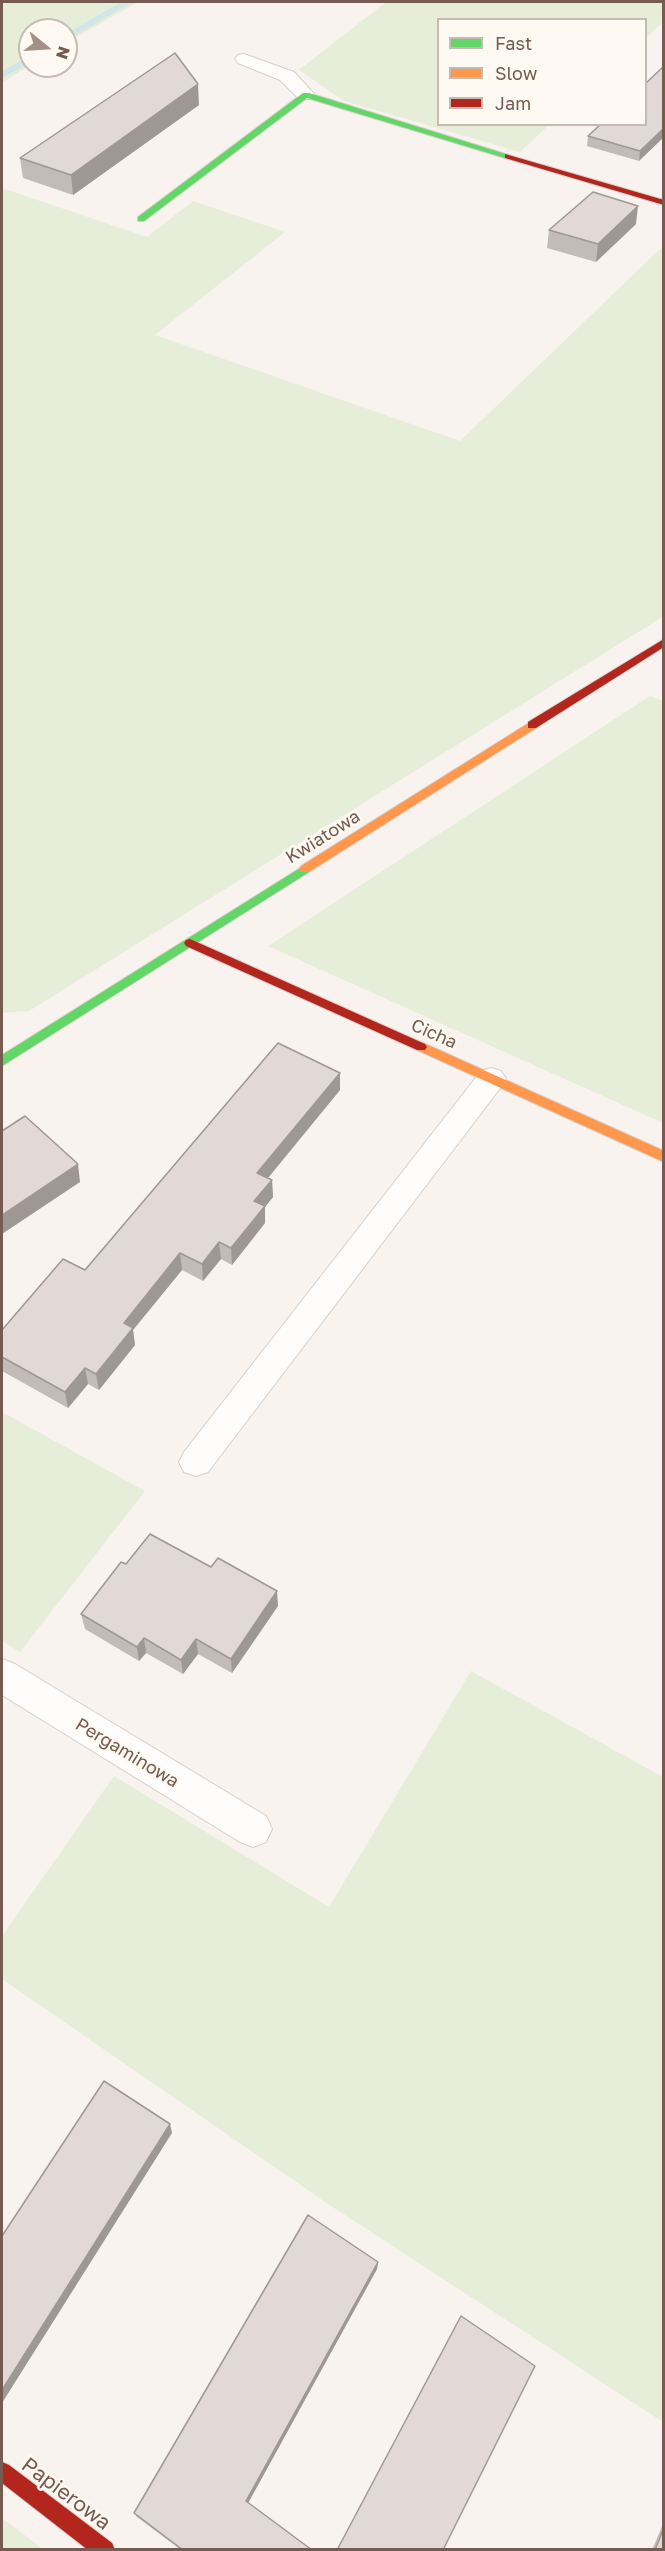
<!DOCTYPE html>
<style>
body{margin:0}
#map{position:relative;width:665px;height:2551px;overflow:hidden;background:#f8f3ee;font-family:"Golos Text",sans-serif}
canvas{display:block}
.frame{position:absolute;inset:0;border:3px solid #755b50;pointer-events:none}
.legend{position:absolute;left:437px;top:18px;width:210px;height:108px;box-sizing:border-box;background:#fef9f2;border:2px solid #c7bab1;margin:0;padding:8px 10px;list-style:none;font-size:18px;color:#755b50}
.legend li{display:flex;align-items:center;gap:12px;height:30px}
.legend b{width:30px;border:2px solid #c7bab1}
.north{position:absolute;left:18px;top:18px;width:60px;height:60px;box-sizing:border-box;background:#fef9f2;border:2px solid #c7bab1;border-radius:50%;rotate:108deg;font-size:16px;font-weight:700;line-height:24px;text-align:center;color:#755b50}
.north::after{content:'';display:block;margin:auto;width:21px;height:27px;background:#a39087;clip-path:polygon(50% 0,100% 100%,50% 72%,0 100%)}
</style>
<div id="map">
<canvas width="665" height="2551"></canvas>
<div class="frame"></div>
<ul class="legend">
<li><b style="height:8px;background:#63d668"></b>Fast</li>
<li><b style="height:8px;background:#ff974d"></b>Slow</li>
<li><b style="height:8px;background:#b3261e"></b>Jam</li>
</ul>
<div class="north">N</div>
</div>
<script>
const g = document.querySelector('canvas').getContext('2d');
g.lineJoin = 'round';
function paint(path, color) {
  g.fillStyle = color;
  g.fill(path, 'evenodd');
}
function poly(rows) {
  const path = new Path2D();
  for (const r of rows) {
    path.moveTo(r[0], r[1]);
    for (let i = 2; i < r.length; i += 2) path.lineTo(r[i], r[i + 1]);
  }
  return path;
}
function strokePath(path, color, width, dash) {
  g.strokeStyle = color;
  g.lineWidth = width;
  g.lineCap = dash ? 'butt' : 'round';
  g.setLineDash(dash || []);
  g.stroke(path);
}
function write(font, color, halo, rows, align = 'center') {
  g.font = font + ' "Golos Text",sans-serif';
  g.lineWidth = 5;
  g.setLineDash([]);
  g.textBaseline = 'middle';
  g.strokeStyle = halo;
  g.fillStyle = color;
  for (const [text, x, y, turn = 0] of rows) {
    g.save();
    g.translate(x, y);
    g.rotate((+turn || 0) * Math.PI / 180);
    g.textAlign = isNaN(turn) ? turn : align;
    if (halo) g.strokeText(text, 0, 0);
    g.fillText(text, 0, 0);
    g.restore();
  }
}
const green = poly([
 [2,2,138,2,66,43,66,30,30,30,30,65,2,83],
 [386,2,663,2,663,22,646,38,646,20,438,20,438,124,549,125,520,152,344,101,299,70],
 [2,188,147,237,193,201,285,232,155,335,460,441,663,246,664,616,29,1011,2,1013],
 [650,696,664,701,663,1123,268,946],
 [2,1412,145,1491,20,1652,2,1641],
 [471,1671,663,1777,663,2422,328,2204,2,1979,2,1936,114,1776,329,1907],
 [2,2518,43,2549,2,2549]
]);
const stream = poly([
 [121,2,132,2,66,41,66,34,121,2],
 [30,56,30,63,2,78,2,71,30,56]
]);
const lane = poly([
 [244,54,294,72,315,95,313,99,299,99,280,80,238,63,235,59,238,55,244,54],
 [491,1068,501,1071,506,1079,501,1087,208,1472,196,1476,184,1472,179,1462,184,1452,481,1071,491,1068],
 [2,1659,15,1664,266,1816,272,1829,266,1842,253,1847,240,1842,2,1695,2,1659]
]);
const fast = poly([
 [303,93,309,93,512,156,505,158,307,98,144,221,138,221,138,217,303,93],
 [305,865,311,869,309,872,2,1066,2,1055,305,865]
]);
const slow = poly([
 [532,721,536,722,536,728,309,872,301,872,299,869,301,866,532,721],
 [421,1042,664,1151,664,1162,417,1050,415,1047,417,1044,421,1042]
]);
const jam = poly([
 [505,154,664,200,664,205,505,158,505,154],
 [664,639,664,647,536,728,528,728,528,722,664,639],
 [190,939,425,1044,427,1047,425,1050,417,1050,186,946,184,943,186,940,190,939],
 [2,2462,9,2465,112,2543,115,2550,88,2550,2,2483,2,2462]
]);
const wall = poly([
 [663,67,639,161,587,146,588,136],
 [199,105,73,195,23,178,20,158],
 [636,224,596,262,547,248,549,230],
 [340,1090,268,1178,272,1180,273,1197,265,1207,265,1223,232,1265,221,1259,203,1281,182,1270,133,1330,135,1345,99,1390,88,1384,68,1408,2,1371,2,1330],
 [126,1564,278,1606,232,1673,198,1654,183,1674,146,1653,139,1661,85,1629,81,1614],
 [378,2262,377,2269,248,2503,312,2550,181,2550,137,2517,134,2513],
 [663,2524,663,2550,652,2550]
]);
const shadedWall = poly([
 [198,84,199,105,73,195,71,175],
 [663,129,663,138,639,161,640,151],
 [638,206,636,224,596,262,598,244],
 [340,1073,340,1090,258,1190,257,1173],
 [78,1164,80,1182,2,1234,2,1215],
 [272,1180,273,1197,265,1207,265,1223,232,1265,231,1248,254,1201],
 [219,1242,221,1259,203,1281,202,1264],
 [180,1253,182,1270,133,1330,135,1345,99,1390,96,1374,124,1323],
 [85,1368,88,1384,68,1408,65,1392],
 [277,1591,278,1606,232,1673,231,1659],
 [144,1638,146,1653,139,1661,137,1647],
 [196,1639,198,1654,183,1674,181,1660],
 [170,2124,172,2133,2,2403,2,2390],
 [378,2262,377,2269,247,2505,246,2501]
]);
const building = poly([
 [175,53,198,84,71,175,20,158,175,53],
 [663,67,663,129,640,151,588,136,601,124,645,124,645,84,663,67],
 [593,192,638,206,598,244,549,230,593,192],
 [278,1043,340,1073,257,1173,272,1180,254,1201,265,1206,231,1248,219,1242,202,1264,180,1253,124,1323,133,1328,96,1374,85,1368,65,1392,2,1357,2,1330,63,1259,85,1270,278,1043],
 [25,1116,78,1164,2,1215,2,1131,25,1116],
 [150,1534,211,1567,218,1558,277,1591,231,1659,196,1639,181,1660,144,1638,137,1647,81,1614,121,1562,126,1564,150,1534],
 [104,2081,170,2124,2,2390,2,2236,104,2081],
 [308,2215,378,2262,246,2501,312,2550,183,2550,134,2513,308,2215],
 [461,2316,535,2366,443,2550,337,2550,461,2316],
 [663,2530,663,2550,655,2550,663,2530]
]);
const streetNames = [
 ["Kwiatowa",323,837,-32],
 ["Cicha",434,1034,24],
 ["Pergaminowa",127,1753,31]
];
const nearStreetnames = [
 ["Papierowa",66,2494,37]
];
paint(green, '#e6eeda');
paint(stream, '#d2e6e7');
strokePath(lane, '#d5cfca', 2);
strokePath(fast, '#d8d0ca', 2);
strokePath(slow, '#d8d0ca', 2);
strokePath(jam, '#d8d0ca', 2);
paint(lane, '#fefdfc');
paint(fast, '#63d668');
paint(slow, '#ff974d');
paint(jam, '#b3261e');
paint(wall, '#c2bbb6');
paint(shadedWall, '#9e9894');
paint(building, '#e2d9d4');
strokePath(building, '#9e9894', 1.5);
write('18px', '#755b50', '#fef9f2', streetNames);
write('21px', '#755b50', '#fef9f2', nearStreetnames);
</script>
